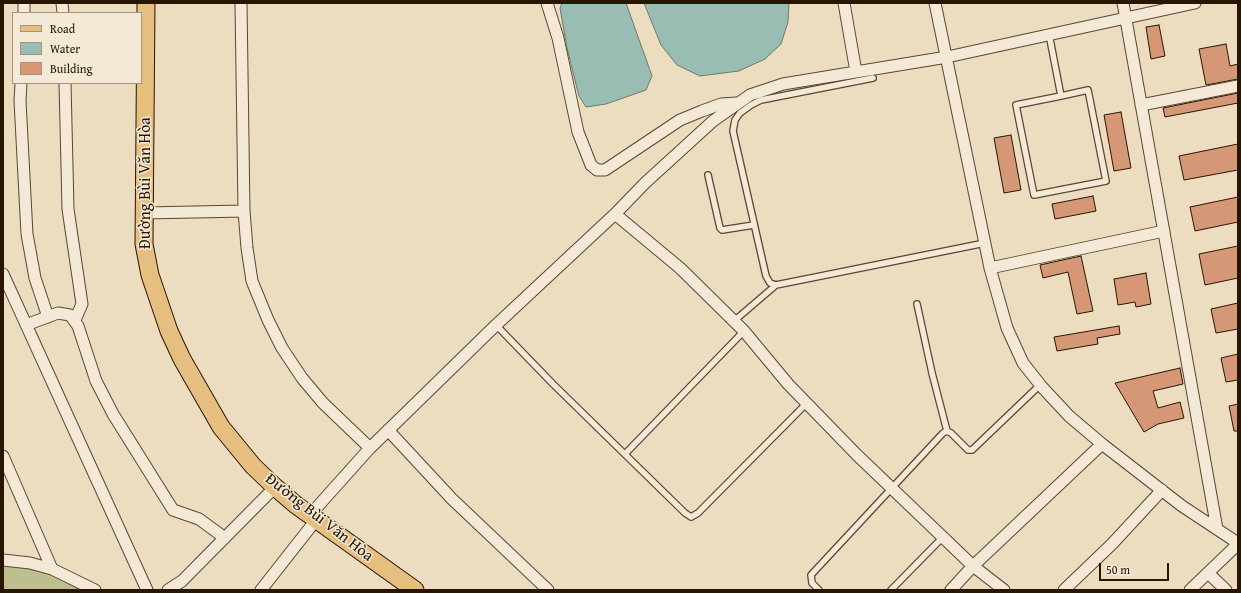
<!DOCTYPE html>
<meta charset="utf-8">
<style>
body{margin:0}
#map{position:relative;width:1241px;height:593px;overflow:hidden;background:#ecddc0;font-family:"Gentium Book Plus",serif}
canvas{display:block}
.frame{position:absolute;inset:0;border:4px solid #281500;pointer-events:none}
.legend{position:absolute;left:12px;top:12px;width:130px;height:72px;box-sizing:border-box;background:#f3e9d6;border:1px solid #a29480;margin:0;padding:5px 7px;list-style:none;font-size:12px;color:#281500}
.legend li{display:flex;align-items:center;gap:8px;height:20px}
.legend b{width:20px;border:1px solid #a29480}
.scale{position:absolute;left:1099px;top:563px;width:70px;height:18px;box-sizing:border-box;border:2px solid #281500;border-top:0;padding-left:5px;font-size:12px;line-height:14px;white-space:nowrap;color:#281500;-webkit-text-stroke:3px #f3e9d6;paint-order:stroke}
</style>
<div id="map">
<canvas width="1241" height="593"></canvas>
<div class="frame"></div>
<ul class="legend">
<li><b style="height:5px;background:#e6be80"></b>Road</li>
<li><b style="height:11px;background:#99bcb3"></b>Water</li>
<li><b style="height:11px;background:#d59775"></b>Building</li>
</ul>
<div class="scale">50 m</div>
</div>
<script>
const g = document.querySelector('canvas').getContext('2d');
g.lineJoin = 'round';
function paint(path, color) {
  g.fillStyle = color;
  g.fill(path, 'evenodd');
}
function poly(rows) {
  const path = new Path2D();
  for (const r of rows) {
    path.moveTo(r[0], r[1]);
    for (let i = 2; i < r.length; i += 2) path.lineTo(r[i], r[i + 1]);
  }
  return path;
}
function strokePath(path, color, width, dash) {
  g.strokeStyle = color;
  g.lineWidth = width;
  g.lineCap = dash ? 'butt' : 'round';
  g.setLineDash(dash || []);
  g.stroke(path);
}
function write(font, color, halo, rows, align = 'center') {
  g.font = font + ' "Gentium Book Plus",serif';
  g.lineWidth = 3;
  g.setLineDash([]);
  g.textBaseline = 'middle';
  g.strokeStyle = halo;
  g.fillStyle = color;
  for (const [text, x, y, turn = 0] of rows) {
    g.save();
    g.translate(x, y);
    g.rotate((+turn || 0) * Math.PI / 180);
    g.textAlign = isNaN(turn) ? turn : align;
    if (halo) g.strokeText(text, 0, 0);
    g.fillText(text, 0, 0);
    g.restore();
  }
}
const green = poly([
 [3,564,51,572,87,590,3,590]
]);
const water = poly([
 [562,3,626,3,652,76,646,90,606,104,586,107,579,96,567,48,560,8,562,3],
 [644,3,789,3,788,22,781,44,765,59,739,71,700,76,677,65,661,45,644,3]
]);
const building = poly([
 [1159,25,1165,56,1151,59,1146,27,1159,25],
 [1226,44,1230,66,1238,64,1238,79,1206,85,1199,49,1226,44],
 [1238,93,1238,103,1165,117,1163,108,1238,93],
 [1121,112,1131,168,1114,171,1104,115,1121,112],
 [1011,135,1021,190,1004,193,994,138,1011,135],
 [1238,144,1238,170,1184,180,1179,156,1238,144],
 [1093,196,1096,211,1055,219,1052,204,1093,196],
 [1238,197,1238,222,1195,231,1190,207,1238,197],
 [1238,246,1238,278,1205,285,1199,254,1238,246],
 [1081,256,1093,311,1077,314,1068,272,1043,278,1040,265,1081,256],
 [1146,273,1151,304,1136,307,1135,302,1118,305,1114,279,1146,273],
 [1238,303,1238,329,1216,333,1211,309,1238,303],
 [1119,326,1120,334,1097,338,1098,344,1057,351,1054,337,1119,326],
 [1238,354,1238,380,1226,382,1221,358,1238,354],
 [1180,368,1183,384,1153,391,1158,408,1180,402,1184,418,1158,424,1144,432,1115,383,1180,368],
 [1238,404,1238,431,1234,431,1229,406,1238,404]
]);
const service = poly([
 [1049,34,1061,96,1016,105,1034,195,1106,181,1088,90,1061,96],
 [873,78,761,100,751,105,740,113,735,120,733,131,766,276,770,283,776,285,985,243],
 [708,175,720,228,722,230,754,225],
 [917,304,932,373,947,431],
 [734,321,776,285],
 [496,325,553,384,685,513,691,517,698,513,807,403],
 [625,454,744,331],
 [819,590,812,583,811,575,943,433,947,431,951,433,968,450,972,450,1040,385],
 [891,590,943,537]
]);
const minor = poly([
 [24,3,24,13],
 [62,3,63,13],
 [241,3,244,211,247,248,252,281,268,320,282,348,302,378,323,403,370,448],
 [547,3,558,38,578,132,591,165,597,170,605,170,680,120,702,111,721,104,737,103],
 [844,3,856,72],
 [935,3,990,268,1007,328,1023,363,1042,387,1069,416,1102,444,1182,506,1238,543],
 [1123,3,1217,529],
 [21,83,20,101,27,234,35,278,48,317],
 [65,83,68,209,82,304,75,320],
 [1141,105,1238,86],
 [144,213,244,211],
 [615,214,680,268,744,331,788,384,857,455,973,566,1004,590],
 [990,268,1164,231],
 [3,274,147,590],
 [26,325,58,313,70,315,78,326,96,381,113,414,173,510,199,519,225,538],
 [388,430,452,499,548,590],
 [3,456,52,569],
 [310,515,370,448,496,325,615,214,645,183,713,121,750,95,783,84,947,57,1195,3],
 [3,560,30,563,52,569,95,590],
 [1208,573,1226,590],
 [168,590,182,581,275,487],
 [261,590,316,520],
 [951,590,973,566,1102,444],
 [1064,590,1112,544,1162,490],
 [1190,590,1238,544]
]);
const primary = poly([
 [146,3,144,244,150,275,169,331,182,359,221,427,253,466,275,487,296,505,415,590]
]);
const streetNames = [
 ["Đường Bùi Văn Hòa",146,183,-90],
 ["Đường Bùi Văn Hòa",319,518,38]
];
paint(green, '#bebf8e');
paint(water, '#99bcb3');
strokePath(water, '#6c796b', 1);
paint(building, '#d59775');
strokePath(building, '#281500', 1);
strokePath(service, '#594730', 8);
strokePath(minor, '#594730', 13);
strokePath(primary, '#281500', 19);
strokePath(service, '#f3e9d6', 5.5);
strokePath(minor, '#f3e9d6', 11);
strokePath(primary, '#e6be80', 17);
write('16px', '#281500', '#f3e9d6', streetNames);
</script>
